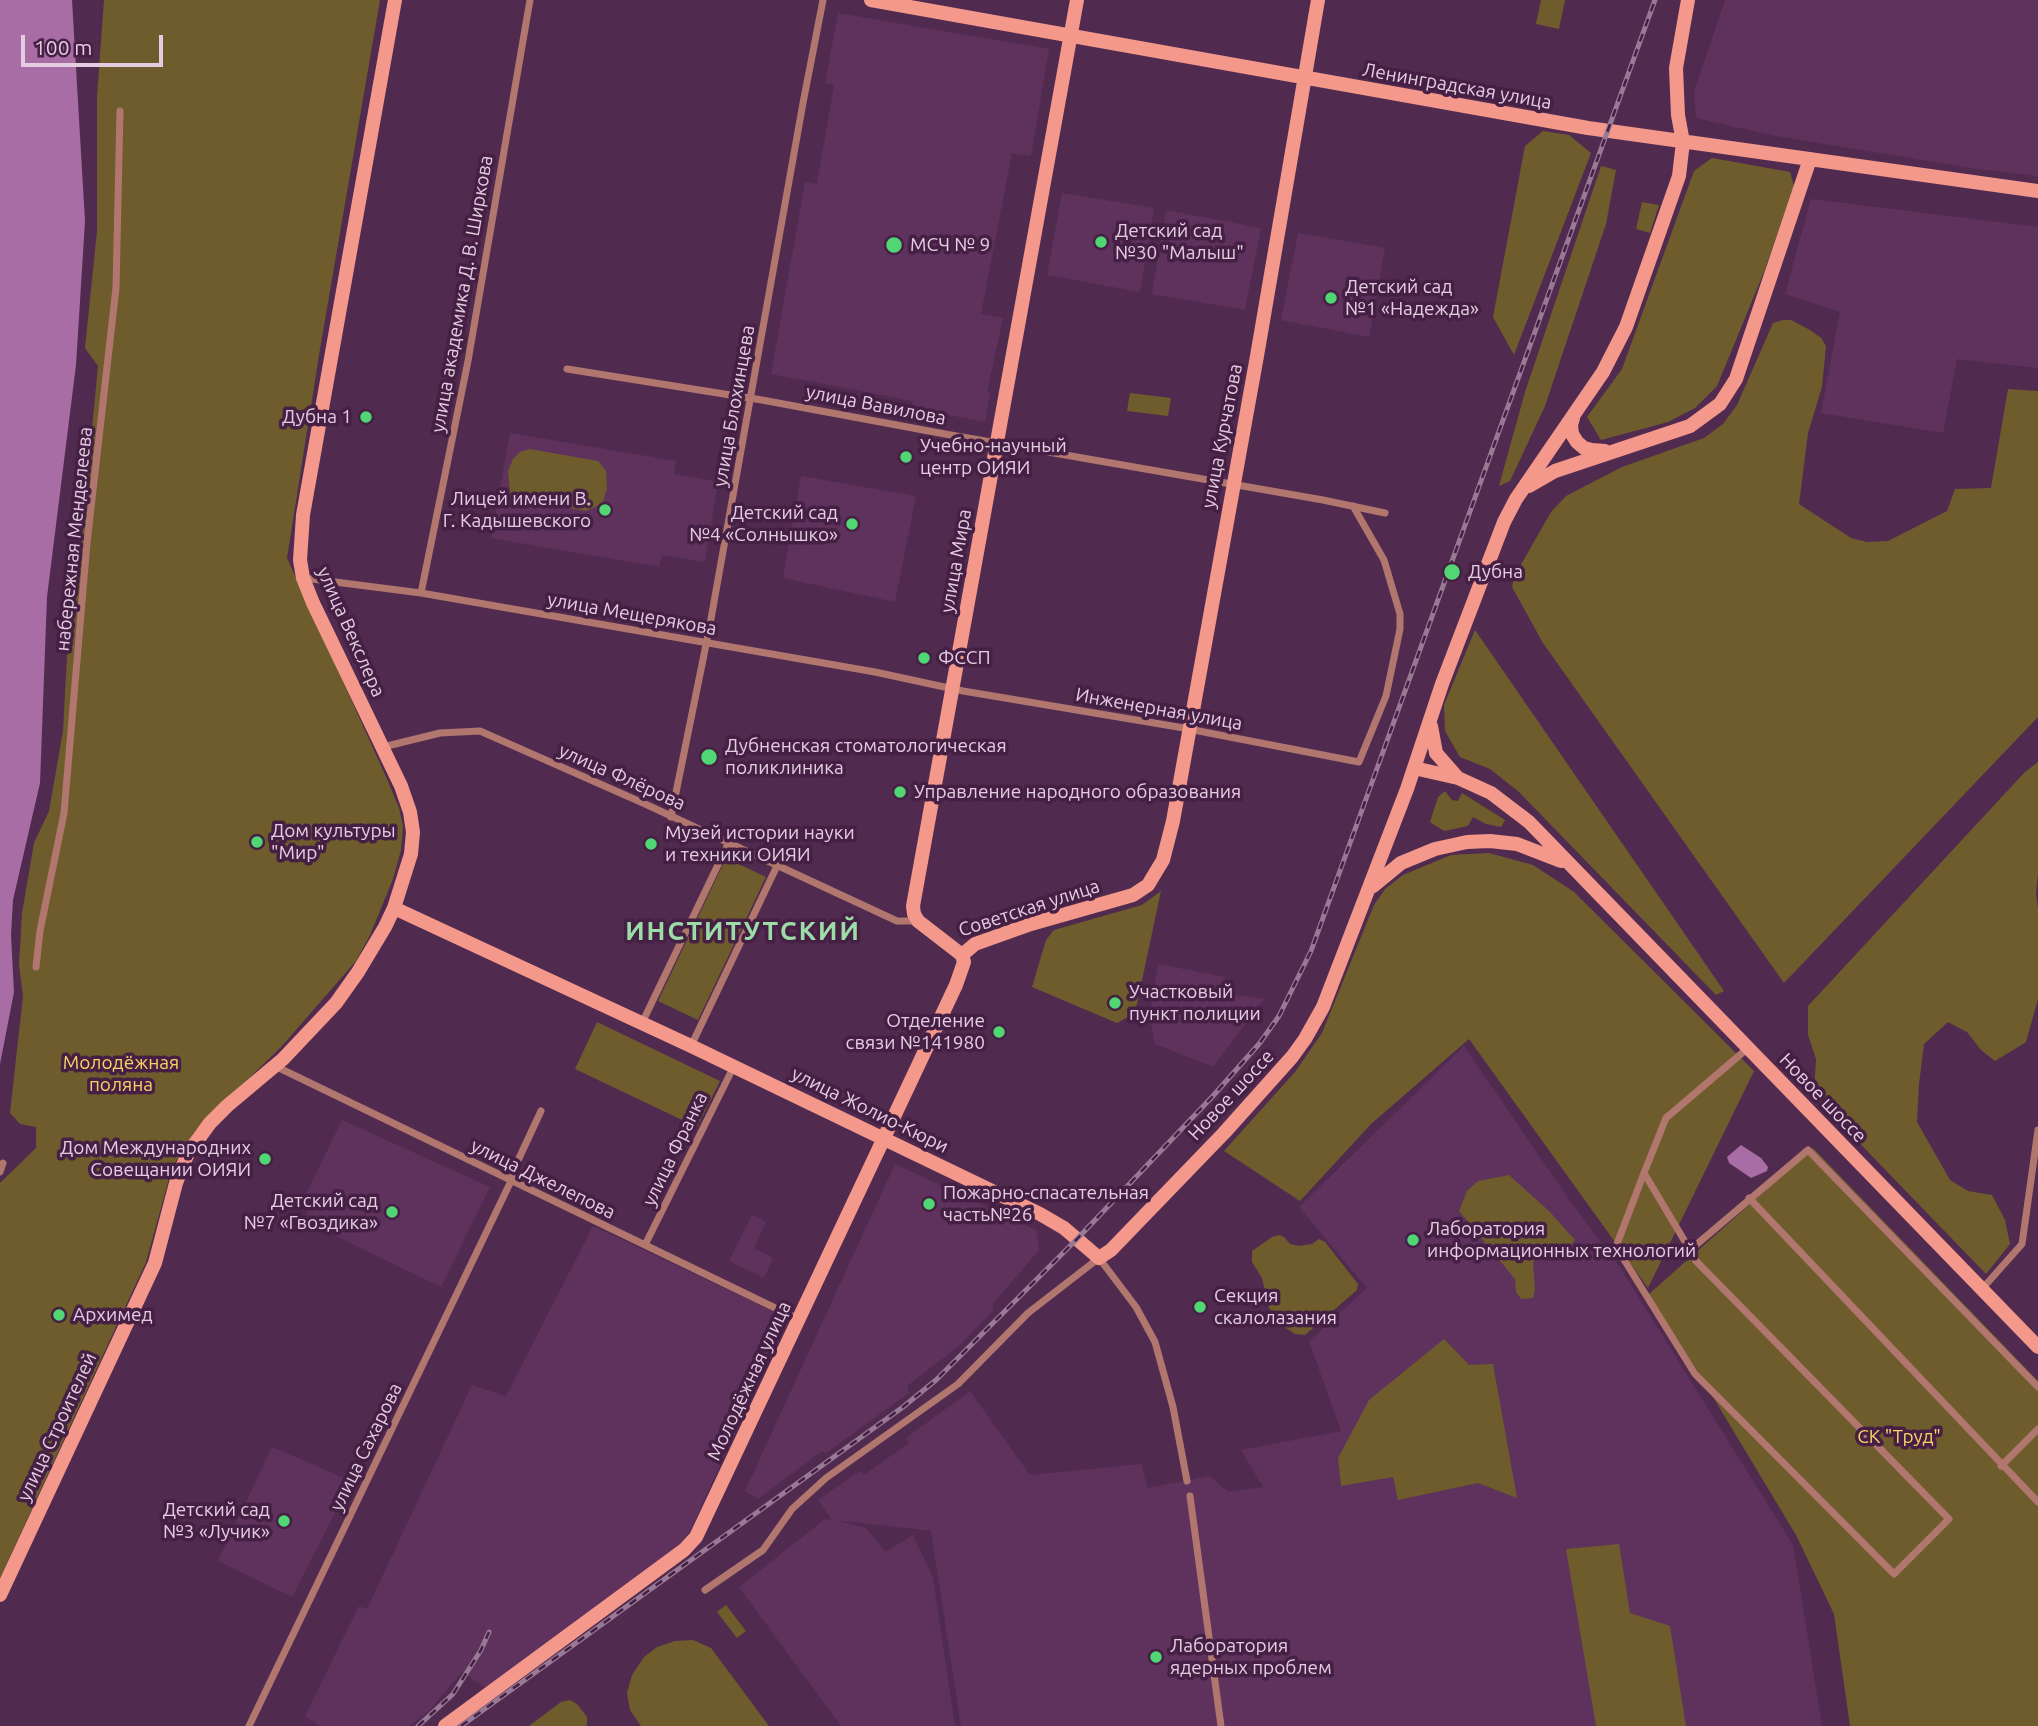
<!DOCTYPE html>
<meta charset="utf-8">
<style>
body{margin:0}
#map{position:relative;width:2038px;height:1726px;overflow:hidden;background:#512b4f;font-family:Ubuntu,sans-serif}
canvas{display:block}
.scale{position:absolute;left:21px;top:35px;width:142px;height:32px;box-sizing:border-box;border:4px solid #e4cce1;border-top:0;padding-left:9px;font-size:21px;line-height:24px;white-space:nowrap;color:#e4cce1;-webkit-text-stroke:5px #452044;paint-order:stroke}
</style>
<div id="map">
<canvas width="2038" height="1726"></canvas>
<div class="scale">100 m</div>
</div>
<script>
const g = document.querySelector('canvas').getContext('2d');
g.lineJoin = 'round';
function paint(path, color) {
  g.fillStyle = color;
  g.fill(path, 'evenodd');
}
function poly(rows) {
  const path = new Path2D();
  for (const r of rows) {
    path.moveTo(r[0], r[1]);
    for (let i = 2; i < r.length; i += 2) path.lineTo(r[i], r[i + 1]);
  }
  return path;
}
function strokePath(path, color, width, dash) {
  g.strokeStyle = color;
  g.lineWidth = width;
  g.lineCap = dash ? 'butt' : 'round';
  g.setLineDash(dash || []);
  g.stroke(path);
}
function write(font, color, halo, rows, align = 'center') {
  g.font = font + ' Ubuntu,sans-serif';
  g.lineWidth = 7;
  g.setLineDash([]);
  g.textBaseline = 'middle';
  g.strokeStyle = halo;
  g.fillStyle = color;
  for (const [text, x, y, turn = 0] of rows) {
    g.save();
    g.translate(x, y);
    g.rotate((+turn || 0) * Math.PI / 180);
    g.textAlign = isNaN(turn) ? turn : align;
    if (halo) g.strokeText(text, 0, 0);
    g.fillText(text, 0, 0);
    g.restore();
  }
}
const built = poly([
 [1725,0,2038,0,2038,176,1970,168,1776,136,1696,118,1694,92],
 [838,13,1049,49,1031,156,1012,153,981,314,1003,318,987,392,990,393,985,422,912,408,913,401,771,374,805,182,817,184,834,85,825,83],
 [1062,193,1154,208,1140,292,1047,275],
 [1811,199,2038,227,2038,368,1957,359,1943,433,1821,413,1840,312,1785,294],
 [1166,210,1261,228,1245,310,1152,294],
 [1298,233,1385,248,1369,337,1281,320],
 [510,433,676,461,674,474,718,482,705,562,662,555,659,567,491,538],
 [801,476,916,496,895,602,783,578],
 [1158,964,1225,977,1222,993,1264,999,1213,1067,1155,1044,1150,1016],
 [1464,1046,1570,1201,1619,1266,1793,1545,1822,1726,961,1726,931,1531,835,1520,866,1528,885,1552,913,1535,933,1578,955,1726,841,1726,739,1587,825,1519,832,1520,818,1500,860,1471,864,1475,909,1443,906,1438,970,1391,1030,1475,1142,1464,1147,1488,1210,1476,1228,1492,1263,1487,1241,1450,1341,1431,1309,1341,1367,1288,1299,1207],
 [342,1120,490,1187,441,1287,311,1224,303,1200],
 [895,1164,1036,1230,1039,1250,992,1305,994,1310,958,1347,907,1386,909,1393,826,1453,822,1451,758,1499,745,1491],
 [752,1215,766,1222,754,1248,773,1258,764,1278,729,1261],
 [593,1226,781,1315,784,1325,690,1531,677,1548,486,1688,462,1672,429,1711,409,1726,320,1726,305,1716,359,1606,367,1609,472,1385,506,1396],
 [272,1447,351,1481,292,1597,218,1561]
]);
const green = poly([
 [104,0,380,0,320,349,287,558,387,779,399,808,403,826,401,850,393,879,370,935,356,961,281,1047,194,1132,172,1168,146,1262,0,1578,0,1183,36,1148,36,1127,20,1124,10,1113,23,996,19,965,22,913,34,843,49,811,63,731,67,657,74,617,98,366,85,348,97,231,97,97],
 [1541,0,1565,0,1559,29,1536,24],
 [1543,131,1569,135,1591,153,1514,355,1493,317,1525,146],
 [1712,158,1790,172,1794,186,1764,272,1717,386,1695,408,1668,422,1601,440,1587,417,1622,369,1694,171],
 [1601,166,1616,170,1606,224,1545,406,1510,481,1499,486,1525,392],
 [1642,202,1659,205,1650,233,1636,229],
 [1783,320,1791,320,1810,330,1821,338,1826,346,1822,387,1808,433,1799,504,1851,538,1867,542,1888,541,1947,511,1955,489,1991,488,2008,389,2038,391,2038,717,1784,983,1543,643,1512,587,1515,575,1551,512,1566,496,1622,467,1704,438,1723,424,1737,405,1773,323],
 [1130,393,1171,398,1168,416,1127,411],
 [530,449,598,461,606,471,607,489,602,504,586,511,517,499,510,494,508,471,513,459,520,452],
 [1475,630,1724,991,1716,995,1519,792,1490,769,1460,757,1445,731,1444,705],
 [2038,762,2038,873,2036,894,2038,909,2038,999,2026,1042,1995,1061,1981,1050,1967,1032,1948,1022,1924,1044,1919,1084,1917,1122,1950,1180,1968,1191,1992,1195,2005,1220,2010,1244,1986,1274,1814,1096,1816,1059,1808,1035,1808,1006,2024,773],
 [1445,791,1452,800,1458,801,1462,793,1505,820,1501,827,1486,824,1473,817,1468,826,1444,831,1430,822,1438,797],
 [1489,853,1533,865,1574,892,1754,1071,1648,1288,1469,1039,1371,1124,1300,1201,1224,1151,1295,1072,1322,1033,1374,905,1385,889,1403,875,1451,855],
 [726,858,766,877,698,1020,658,1001],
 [1161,891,1135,1013,1117,1023,1032,987,1046,940,1054,930,1142,905],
 [597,1022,720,1081,697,1127,575,1069],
 [1813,1148,2038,1381,2038,1726,1850,1726,1834,1614,1796,1535,1698,1372,1648,1295],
 [1509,1175,1549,1211,1575,1240,1569,1247,1562,1245,1543,1249,1533,1262,1535,1289,1533,1298,1521,1299,1516,1292,1515,1279,1459,1211,1467,1191,1478,1181],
 [1279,1235,1284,1237,1290,1244,1299,1246,1312,1244,1319,1239,1325,1242,1358,1284,1357,1290,1305,1335,1295,1334,1286,1328,1269,1308,1262,1278,1252,1262,1252,1251,1272,1237],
 [1444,1339,1469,1365,1493,1364,1517,1498,1478,1483,1398,1500,1393,1477,1341,1486,1338,1458,1369,1400],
 [1619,1544,1630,1613,1670,1626,1686,1726,1596,1726,1566,1549],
 [726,1605,746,1631,737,1638,717,1612],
 [693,1640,711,1648,769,1726,641,1726,630,1710,627,1693,632,1675,644,1657,657,1647,675,1641],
 [570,1700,577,1704,587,1717,587,1726,529,1726,561,1702]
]);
const water = poly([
 [0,0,72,0,85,221,76,365,47,597,40,783,13,900,11,935,14,992,0,1064],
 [1741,1145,1761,1158,1768,1167,1767,1171,1751,1178,1729,1163,1727,1157]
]);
const street = poly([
 [567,369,762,400,945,434,1323,500,1385,513],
 [304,578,421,593,875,672,963,691,1178,727,1359,762,1386,696,1400,629,1400,614,1384,560,1353,506],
 [421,593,468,361,530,0],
 [383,747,440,733,480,731,643,803,897,921,917,921],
 [671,817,709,630,803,103,823,0],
 [36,967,40,931,64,813,87,543,116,288,120,111],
 [642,1023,728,844],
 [691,1046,777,866],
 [1748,1048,1666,1118,1644,1173,1690,1250,1808,1150,2038,1387],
 [275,1066,798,1319],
 [0,1172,3,1163],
 [1644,1173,1617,1244,1623,1258,1695,1374,1894,1574,1949,1519,1696,1261,1690,1250],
 [1749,1198,2038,1502],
 [645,1245,734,1066],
 [1982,1289,2022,1244,2038,1130],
 [2001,1466,2038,1429],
 [1190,1496,1221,1726],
 [705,1590,763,1550,792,1509,826,1478,958,1384,1028,1313,1099,1258,1136,1307,1155,1342,1173,1407,1187,1481],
 [249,1726,511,1181,514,1169,541,1111]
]);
const secondary = poly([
 [871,0,1588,128,2038,191],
 [1573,418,1571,425,1572,434,1577,442,1584,448,1592,450,1605,451],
 [1529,486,1555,471,1690,426,1720,404,1736,379,1810,159],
 [1431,726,1436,753,1457,777],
 [1414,768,1458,778,1491,793,1529,822,2038,1347],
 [1373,886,1401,863,1435,849,1467,842,1490,841,1517,844,1561,861],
 [394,908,691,1046,1040,1214,1064,1228,1099,1258,1111,1250,1224,1133,1292,1057,1305,1039,1323,1007,1407,789,1442,684,1504,522,1516,499,1603,372,1626,327,1679,176,1683,142,1678,115,1676,68,1688,0],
 [962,955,975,944,1031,924,1133,895,1148,885,1163,860,1173,821,1257,356,1318,0],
 [962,955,918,921,914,914,913,906,1077,0],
 [0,1595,155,1263,176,1183,188,1153,210,1123,227,1106,283,1059,336,1003,358,972,385,927,394,908,411,854,413,832,410,812,401,786,313,603,303,578,300,560,303,515,395,0],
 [445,1726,684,1550,696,1537,956,985,964,962,962,955]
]);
const rail = poly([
 [418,1726,453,1694,481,1650,489,1632],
 [461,1726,903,1407,936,1380,1077,1239,1212,1097,1259,1044,1279,1016,1311,951,1655,0]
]);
const markers = [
 [1101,242,7,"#51d674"],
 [894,245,9,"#51d674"],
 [1331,298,7,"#51d674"],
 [366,417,7,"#51d674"],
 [906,457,7,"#51d674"],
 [605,510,7,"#51d674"],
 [852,524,7,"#51d674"],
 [1452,572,9,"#51d674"],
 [924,658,7,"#51d674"],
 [709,757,9,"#51d674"],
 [900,792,7,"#51d674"],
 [257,842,7,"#51d674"],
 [651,844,7,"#51d674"],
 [1115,1003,7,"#51d674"],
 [999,1032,7,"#51d674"],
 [265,1159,7,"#51d674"],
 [929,1204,7,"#51d674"],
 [392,1212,7,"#51d674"],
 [1413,1240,7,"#51d674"],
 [1200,1307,7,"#51d674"],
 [59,1315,7,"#51d674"],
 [284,1521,7,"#51d674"],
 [1156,1657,7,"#51d674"]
];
const streetNames = [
 ["Ленинградская улица",1457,86,10],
 ["улица академика Д. В. Ширкова",462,294,-80],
 ["улица Вавилова",876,405,11],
 ["улица Блохинцева",734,406,-80],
 ["улица Курчатова",1222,436,-79],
 ["набережная Менделеева",74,539,-84],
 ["улица Мира",956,561,-80],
 ["улица Мещерякова",632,614,10],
 ["улица Векслера",351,632,66],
 ["Инженерная улица",1159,709,10],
 ["улица Флёрова",622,777,24],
 ["Советская улица",1029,908,-18],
 ["Новое шоссе",1231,1095,-47],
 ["Новое шоссе",1823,1098,46],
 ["улица Жолио-Кюри",870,1110,26],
 ["улица Франка",675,1149,-64],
 ["улица Джелепова",543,1179,26],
 ["Молодёжная улица",749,1381,-65],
 ["улица Строителей",57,1427,-65],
 ["улица Сахарова",366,1447,-64]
];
const poiNames = [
 ["Детский сад",1115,231],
 ["№30 \"Малыш\"",1115,253],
 ["МСЧ № 9",910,245],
 ["Детский сад",1345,287],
 ["№1 «Надежда»",1345,309],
 ["Дубна 1",352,417,"right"],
 ["Учебно-научный",920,446],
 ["центр ОИЯИ",920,468],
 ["Лицей имени В.",591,499,"right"],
 ["Г. Кадышевского",591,521,"right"],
 ["Детский сад",838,513,"right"],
 ["№4 «Солнышко»",838,535,"right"],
 ["Дубна",1468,572],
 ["ФССП",938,658],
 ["Дубненская стоматологическая",725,746],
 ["поликлиника",725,768],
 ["Управление народного образования",914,792],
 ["Дом культуры",271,831],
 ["\"Мир\"",271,853],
 ["Музей истории науки",665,833],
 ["и техники ОИЯИ",665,855],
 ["Участковый",1129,992],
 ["пункт полиции",1129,1014],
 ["Отделение",985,1021,"right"],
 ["связи №141980",985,1043,"right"],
 ["Дом Международних",251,1148,"right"],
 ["Совещании ОИЯИ",251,1170,"right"],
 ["Пожарно-спасательная",943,1193],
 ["часть№26",943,1215],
 ["Детский сад",378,1201,"right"],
 ["№7 «Гвоздика»",378,1223,"right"],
 ["Лаборатория",1427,1229],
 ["информационных технологий",1427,1251],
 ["Секция",1214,1296],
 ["скалолазания",1214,1318],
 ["Архимед",73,1315],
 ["Детский сад",270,1510,"right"],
 ["№3 «Лучик»",270,1532,"right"],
 ["Лаборатория",1170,1646],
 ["ядерных проблем",1170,1668]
];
const parkNames = [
 ["Молодёжная",121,1063],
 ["поляна",121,1085],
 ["СК \"Труд\"",1899,1437]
];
const districtNames = [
 ["ИНСТИТУТСКИЙ",743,931]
];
paint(built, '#5e325c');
paint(green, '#6e5c2d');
paint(water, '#a86da4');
strokePath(street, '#b1776f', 7);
strokePath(secondary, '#f3988b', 14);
strokePath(rail, '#997a96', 5);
strokePath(rail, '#452044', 2.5, [8]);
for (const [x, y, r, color] of markers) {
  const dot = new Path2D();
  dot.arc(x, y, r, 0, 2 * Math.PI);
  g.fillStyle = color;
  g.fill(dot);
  strokePath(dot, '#452044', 2.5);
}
write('19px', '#e4cce1', '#452044', streetNames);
write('19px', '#e4cce1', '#452044', poiNames, 'left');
write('19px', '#fad163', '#452044', parkNames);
g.letterSpacing = '2px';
write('bold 26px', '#9cdda7', '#452044', districtNames);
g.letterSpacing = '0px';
</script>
